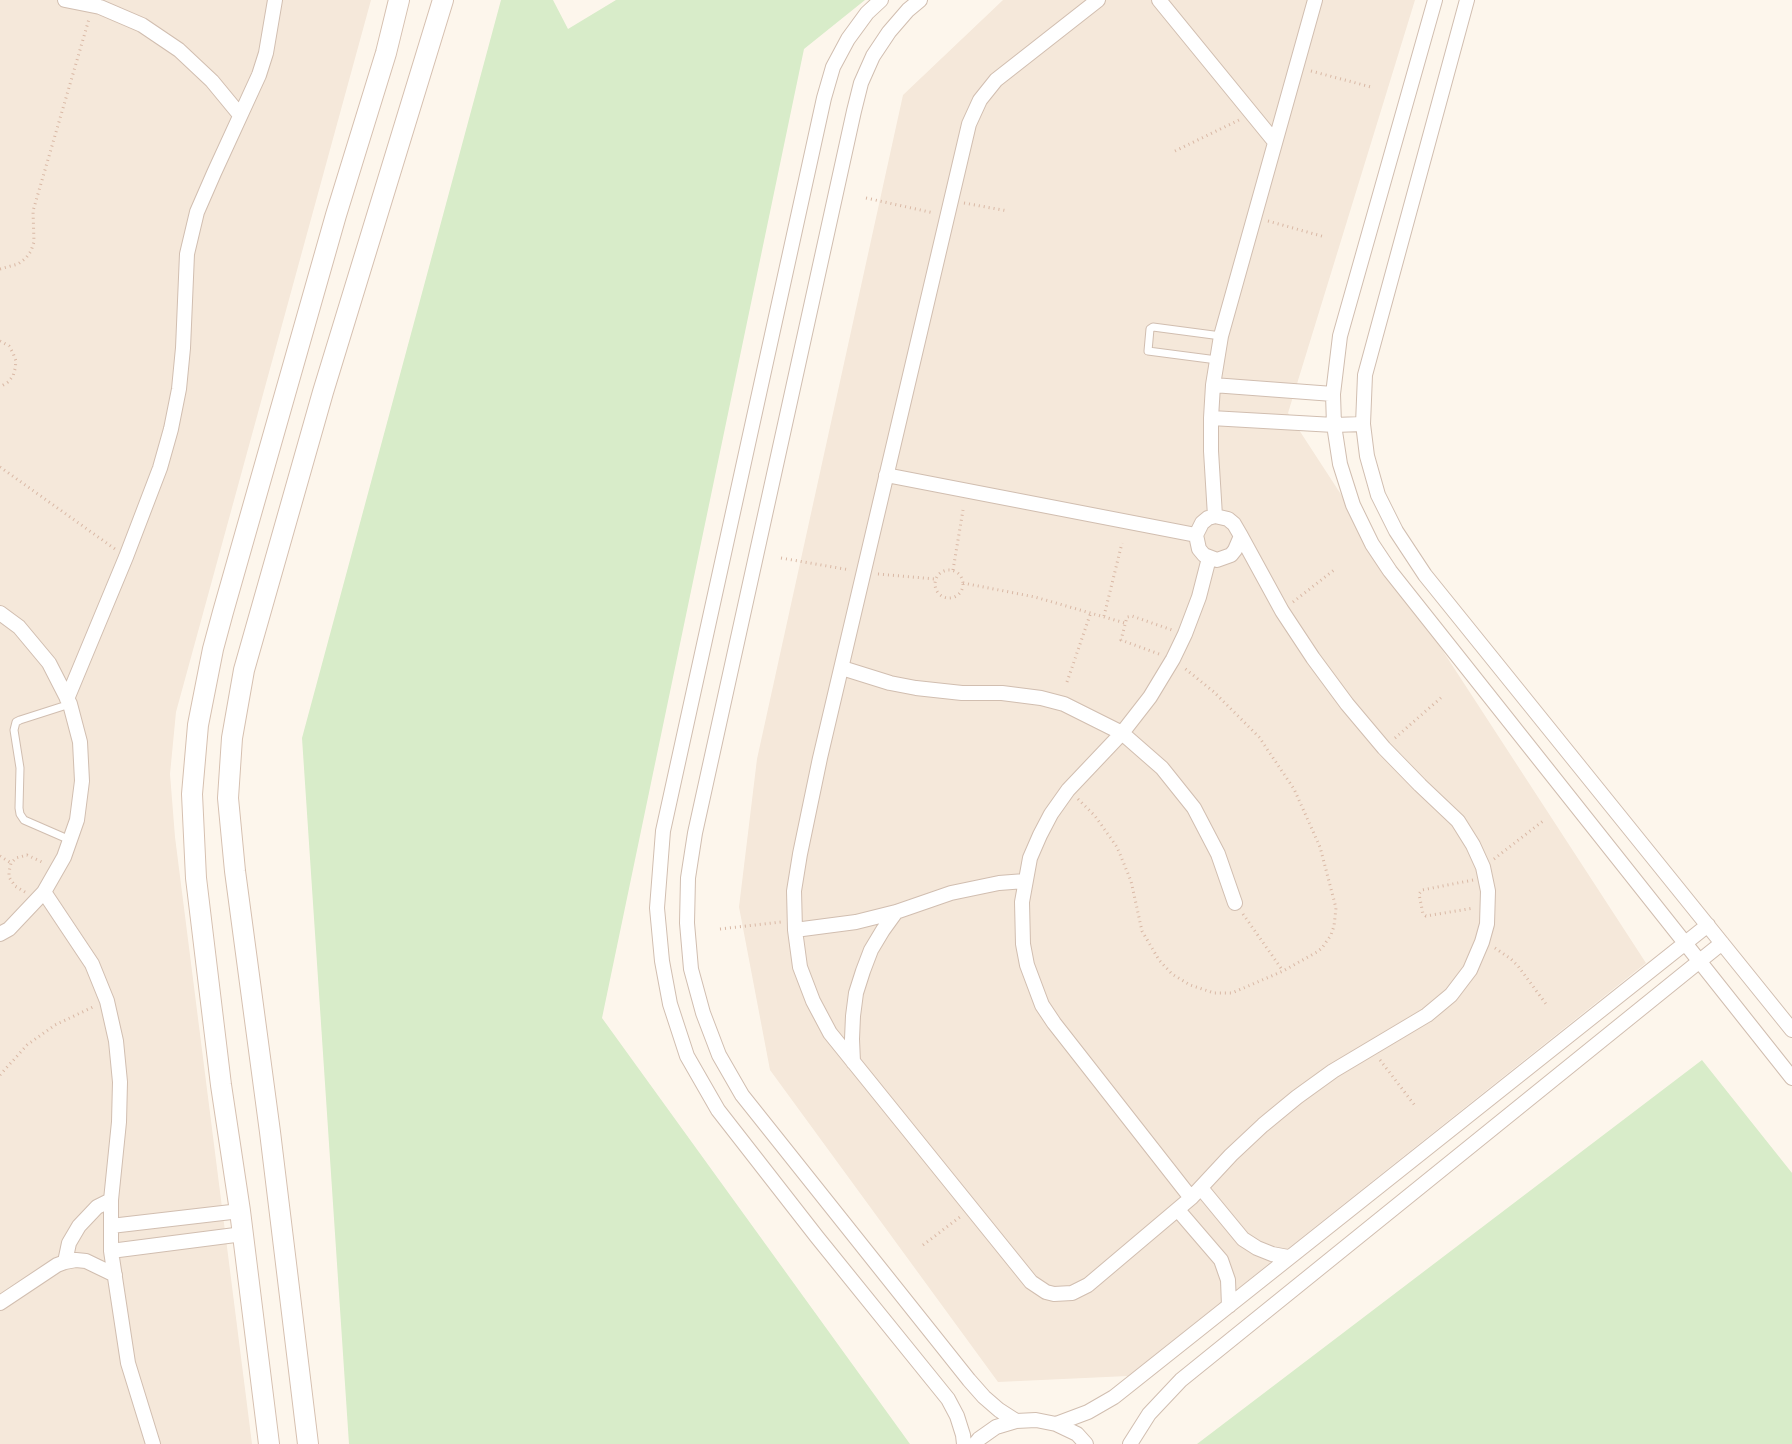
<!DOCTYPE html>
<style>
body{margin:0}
canvas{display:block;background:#fdf6ec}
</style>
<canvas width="1792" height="1444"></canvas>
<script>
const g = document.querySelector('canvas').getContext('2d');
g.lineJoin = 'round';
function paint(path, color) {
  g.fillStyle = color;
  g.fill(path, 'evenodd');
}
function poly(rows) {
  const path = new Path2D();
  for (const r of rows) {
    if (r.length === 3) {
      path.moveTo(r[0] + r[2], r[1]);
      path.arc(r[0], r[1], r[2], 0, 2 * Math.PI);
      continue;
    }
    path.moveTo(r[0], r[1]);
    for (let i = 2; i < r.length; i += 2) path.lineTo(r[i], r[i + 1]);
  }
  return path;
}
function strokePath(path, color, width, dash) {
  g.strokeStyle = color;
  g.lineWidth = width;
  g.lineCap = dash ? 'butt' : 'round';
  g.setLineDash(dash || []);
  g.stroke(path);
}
const residential = poly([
 [0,0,371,0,176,712,170,774,175,837,252,1444,0,1444],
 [1003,0,1415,0,1288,413,1646,963,1128,1376,998,1382,770,1070,739,907,757,759,903,95]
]);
const green = poly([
 [501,0,553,0,568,29,616,0,865,0,804,49,602,1018,910,1444,349,1444,302,738],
 [1702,1060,1792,1173,1792,1444,1197,1444]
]);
const path = poly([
 [1311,71,1371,87],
 [1175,151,1239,120],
 [866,198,934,213],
 [964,203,1008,211],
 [1268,221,1325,237],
 [0,269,18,264,26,258,31,251,34,242,33,211,89,19],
 [0,341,9,346,13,353,16,361,15,369,13,376,8,382,0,387],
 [0,467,115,549],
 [781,558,850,570],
 [949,584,14],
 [953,570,963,510],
 [878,574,935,579],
 [963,583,1035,597,1125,623],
 [1293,602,1334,570],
 [1104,616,1122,543],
 [1159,654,1121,640,1127,617,1132,616,1172,630],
 [1067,682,1091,612],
 [1395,738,1443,696],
 [1078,799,1095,816,1117,847,1131,881,1142,931,1159,960,1172,974,1190,985,1214,993,1232,993,1283,971,1317,952,1322,948,1331,935,1334,926,1336,908,1320,847,1294,789,1259,737,1214,692,1183,667],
 [0,856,11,863],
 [1494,859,1543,821],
 [1473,880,1422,890,1419,894,1423,914,1426,916,1474,908],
 [25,892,15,886,9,877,9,872,11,863,16,858,27,855,44,863],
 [1243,914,1283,971],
 [720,929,781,922],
 [1495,948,1511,959,1518,966,1546,1004],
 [1380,1060,1416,1107],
 [0,1075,27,1045,55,1025,95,1006],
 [923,1245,960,1217]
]);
const lane = poly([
 [1217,360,1148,351,1150,329,1153,327,1221,336],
 [70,840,24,820,20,814,19,808,20,768,14,730,16,722,20,720,70,704]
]);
const street = poly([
 [65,0,100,7,142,25,179,50,212,81,240,115],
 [881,0,867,13,848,39,833,67,824,98,663,831,657,908,662,961,670,1004,687,1056,718,1110,817,1237,948,1399,957,1416,963,1435,964,1444],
 [920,0,908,10,889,32,873,56,861,83,854,111,695,833,688,878,687,923,691,969,703,1013,719,1055,742,1095,969,1380,984,1397,999,1410,1016,1421],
 [1098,0,996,80,980,100,969,124,820,758,800,854,794,891,795,930,800,967,813,1001,830,1033,1031,1282,1046,1292,1054,1294,1072,1293,1088,1285,1191,1198,1231,1155,1263,1125,1297,1097,1333,1071,1427,1015,1451,995,1470,970,1482,942,1487,924,1488,891,1483,867,1473,845,1458,821,1420,785,1384,748,1347,704,1313,658,1282,611,1241,536],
 [1159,0,1275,142],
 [1435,0,1340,336,1333,394,1334,425,1340,464,1353,505,1372,544,1390,571,1792,1078],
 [1467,0,1365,375,1363,424,1367,456,1378,495,1396,531,1425,575,1792,1030],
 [1213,385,1333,394],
 [1211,418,1334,425,1363,424],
 [886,475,1196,535],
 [1215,516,1211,451,1211,418,1213,385,1221,336,1315,0],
 [1215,516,1228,519,1234,524,1241,536,1235,550,1231,555,1217,560,1204,555,1199,549,1196,535,1202,523,1208,518,1215,516],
 [0,613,19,627,49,663,70,704,80,742,82,781,77,820,64,857,44,892,9,929,0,934],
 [842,668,890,683,916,688,962,693,1002,693,1041,698,1064,704,1122,733,1162,768,1194,808,1218,854,1235,903],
 [67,699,126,557,160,468,171,429,179,389,183,348,187,254,197,212,214,173,259,75,266,53,275,0],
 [44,892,92,964,107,1001,116,1041,120,1082,119,1122,111,1200,111,1251,128,1363,153,1444],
 [795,930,856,922,896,912,951,893,999,883,1025,881],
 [853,1062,852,1039,853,1016,856,993,863,971,871,950,883,930,896,912],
 [1201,1188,1243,1239,1257,1248,1272,1254,1288,1257],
 [1191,1198,1054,1023,1042,1005,1027,965,1023,944,1022,902,1030,858,1040,835,1051,814,1068,790,1122,733,1150,697,1173,659,1185,634,1199,597,1209,558],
 [1178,1210,1221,1260,1228,1280,1229,1306],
 [111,1226,240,1211],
 [111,1251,243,1234],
 [65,1262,69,1243,79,1226,97,1207,111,1200],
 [0,1303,57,1265,65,1262,76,1260,86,1261,115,1275],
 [1056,1424,1088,1412,1114,1397,1708,925],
 [975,1444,979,1439,996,1427,1016,1421,1036,1420,1056,1424,1077,1434,1086,1444],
 [1130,1444,1149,1414,1181,1380,1722,943]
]);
const secondary = poly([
 [269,1444,240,1211,221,1085,196,878,192,794,198,725,213,649,223,612,336,215,386,53,399,0],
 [308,1444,270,1132,235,871,228,798,232,738,244,670,323,392,443,0]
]);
paint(residential, '#f5e8da');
paint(green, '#d8ecc9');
strokePath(lane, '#d1beb0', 9);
strokePath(street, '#d1beb0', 16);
strokePath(secondary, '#d6c0b0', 22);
strokePath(path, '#d9b8a5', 3, [1, 4]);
strokePath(lane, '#fff', 7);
strokePath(street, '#fff', 14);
strokePath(secondary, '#fff', 20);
</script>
